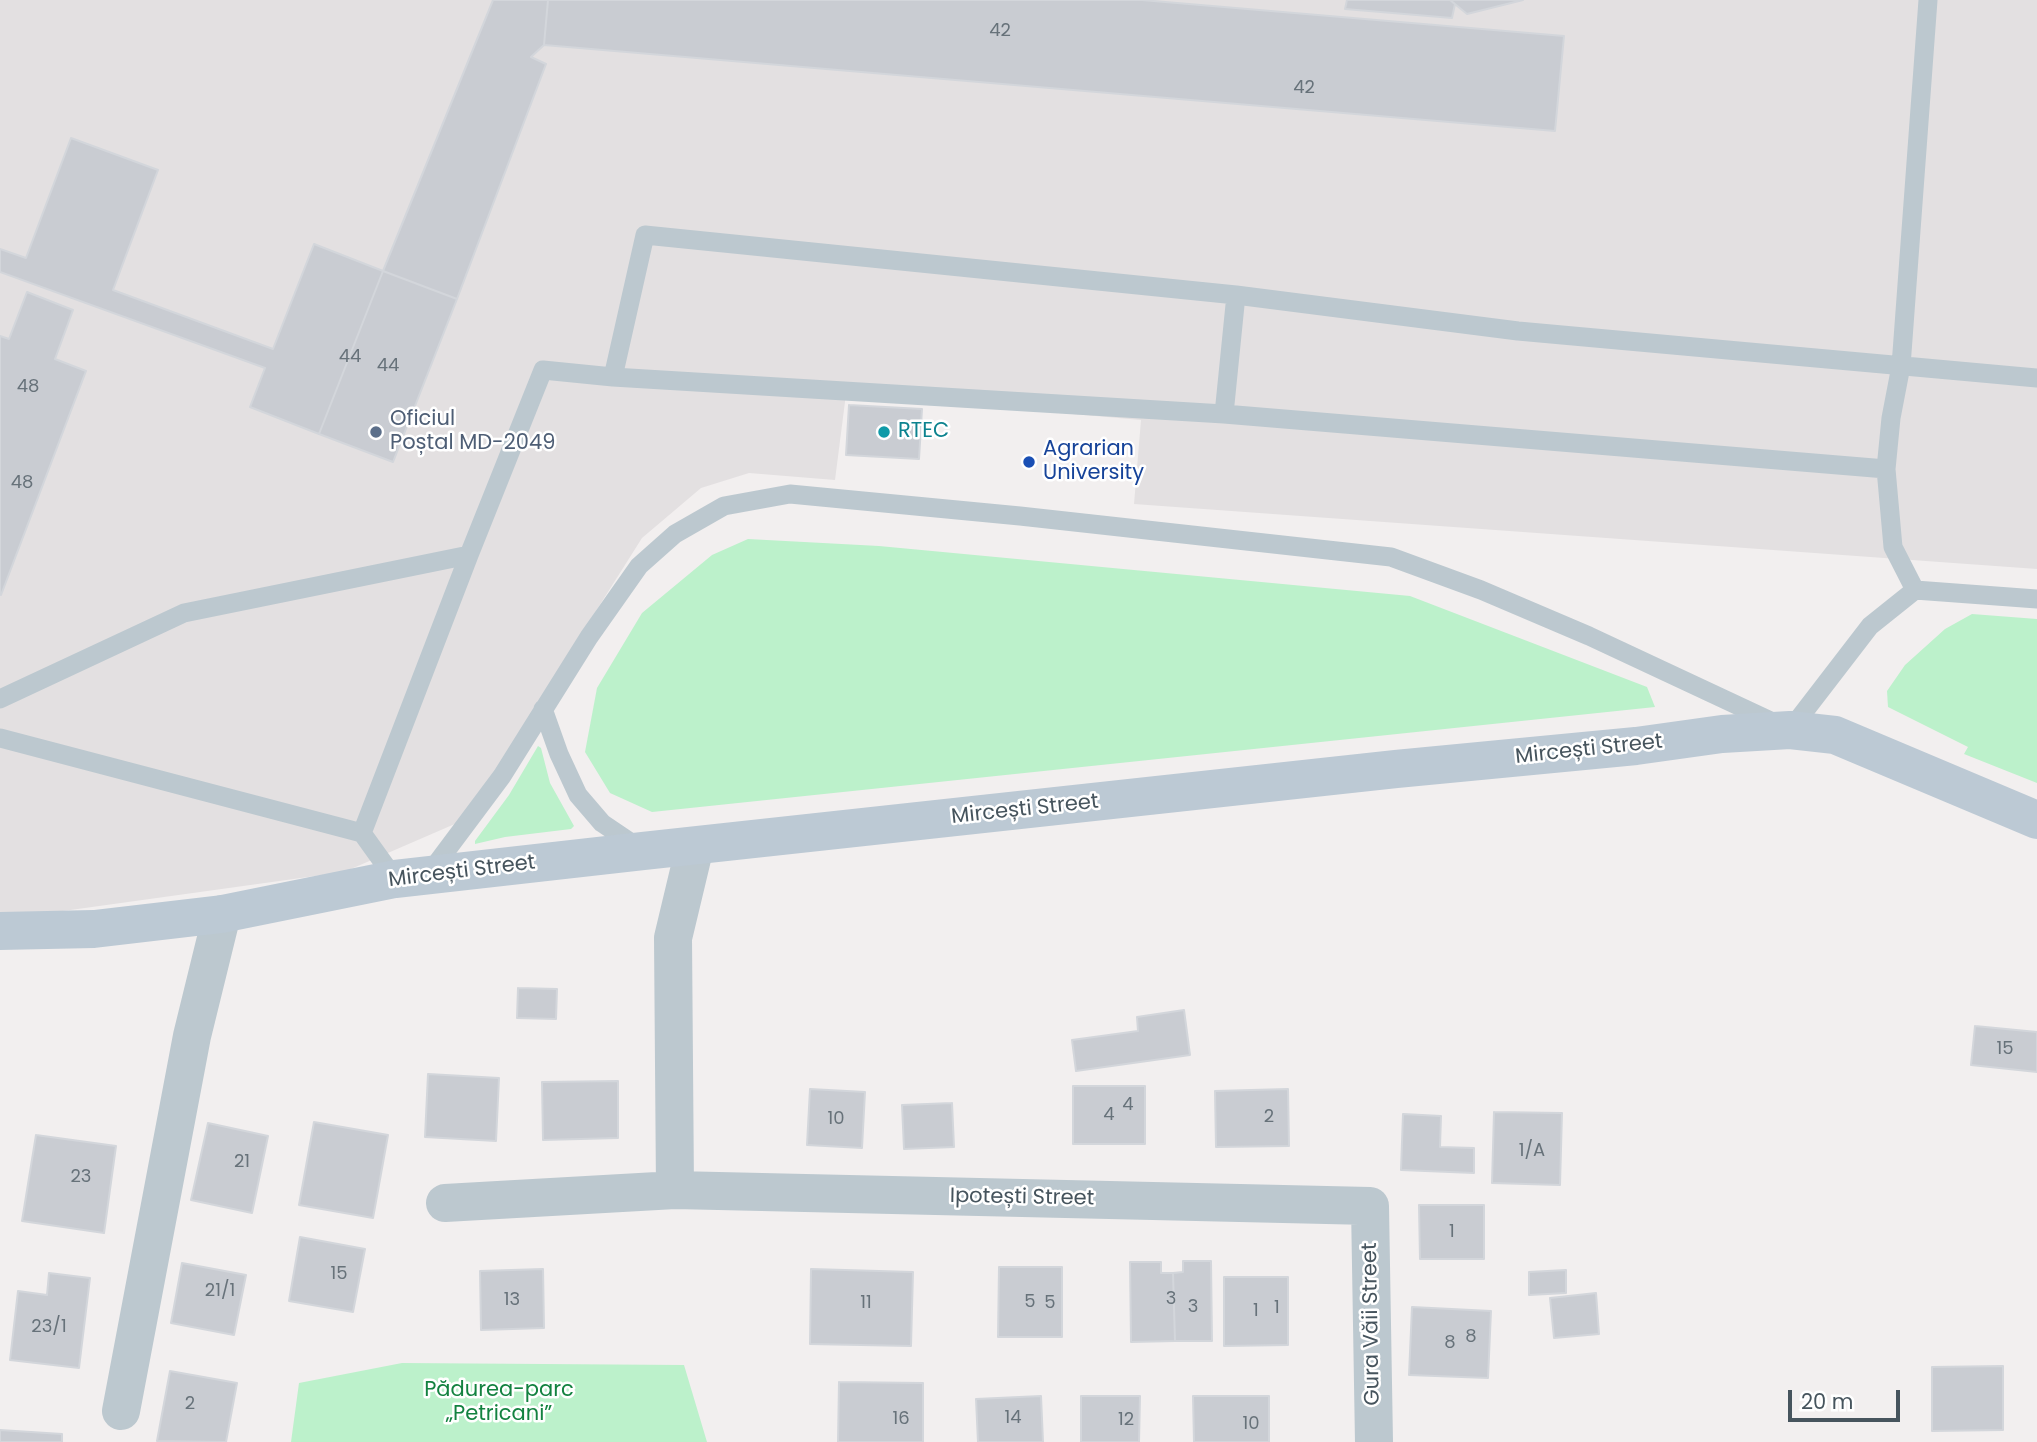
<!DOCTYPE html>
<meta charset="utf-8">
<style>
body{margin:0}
#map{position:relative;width:2037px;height:1442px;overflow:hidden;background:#f2efef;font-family:Poppins,sans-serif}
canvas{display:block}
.scale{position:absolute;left:1788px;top:1390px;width:112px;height:32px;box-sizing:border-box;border:4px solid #46545d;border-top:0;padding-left:9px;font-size:21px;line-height:24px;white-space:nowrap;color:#46545d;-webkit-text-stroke:5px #fff;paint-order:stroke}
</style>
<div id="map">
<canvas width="2037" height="1442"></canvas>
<div class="scale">20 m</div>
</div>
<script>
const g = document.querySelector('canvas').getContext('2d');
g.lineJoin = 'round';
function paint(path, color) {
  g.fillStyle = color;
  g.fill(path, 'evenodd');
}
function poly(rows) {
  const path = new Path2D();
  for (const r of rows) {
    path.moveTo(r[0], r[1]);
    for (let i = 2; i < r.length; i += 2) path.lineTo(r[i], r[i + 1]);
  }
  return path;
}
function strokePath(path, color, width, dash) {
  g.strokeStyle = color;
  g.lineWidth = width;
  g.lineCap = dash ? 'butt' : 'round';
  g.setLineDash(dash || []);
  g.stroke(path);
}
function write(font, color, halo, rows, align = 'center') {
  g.font = font + ' Poppins,sans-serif';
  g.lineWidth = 5;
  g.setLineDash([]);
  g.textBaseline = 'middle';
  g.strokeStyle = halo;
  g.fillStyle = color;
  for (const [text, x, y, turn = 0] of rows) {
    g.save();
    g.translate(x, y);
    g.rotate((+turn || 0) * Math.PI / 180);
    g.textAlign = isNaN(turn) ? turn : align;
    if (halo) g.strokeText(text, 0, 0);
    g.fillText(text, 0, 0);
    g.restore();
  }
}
const education = poly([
 [0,0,2037,0,2037,569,1134,504,1141,420,846,394,835,480,749,473,701,488,642,538,464,820,344,872,56,912,0,913]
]);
const green = poly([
 [748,539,879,546,1410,596,1647,687,1655,707,652,812,610,793,585,752,597,688,642,613,712,555],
 [1972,614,2037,619,2037,783,1964,754,1968,747,1888,707,1887,691,1905,665,1945,629],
 [538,746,541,748,550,783,574,826,571,829,505,837,475,844,475,841,509,795],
 [402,1363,684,1365,707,1442,291,1442,299,1383]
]);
const building = poly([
 [493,0,548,0,544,45,531,57,546,64,457,299,383,271,493,0],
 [548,0,1142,0,1564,36,1555,131,544,45,548,0],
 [1347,0,1450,0,1455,4,1452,18,1345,9,1347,0],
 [1450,0,1523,0,1467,14,1450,0],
 [71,138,158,170,113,290,273,349,314,244,383,271,319,434,250,407,265,368,0,272,0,249,26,258,71,138],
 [383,271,457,299,393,462,319,434,383,271],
 [27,292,73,310,55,359,86,371,1,595,0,594,0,336,9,339,27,292],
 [849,405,922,409,919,459,846,455,849,405],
 [518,988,557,989,556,1019,517,1018,518,988],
 [1184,1010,1190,1055,1076,1071,1072,1040,1138,1031,1137,1017,1184,1010],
 [1975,1026,2037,1032,2037,1072,1971,1065,1975,1026],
 [428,1074,499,1078,496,1141,425,1137,428,1074],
 [618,1081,618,1138,543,1140,542,1082,618,1081],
 [1073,1086,1145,1086,1145,1144,1073,1144,1073,1086],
 [810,1089,865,1092,862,1148,807,1145,810,1089],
 [1288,1089,1289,1146,1216,1147,1215,1091,1288,1089],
 [952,1103,954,1147,904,1149,902,1105,952,1103],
 [1494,1112,1562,1113,1560,1185,1492,1183,1494,1112],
 [1403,1114,1441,1116,1440,1147,1474,1148,1474,1173,1401,1170,1403,1114],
 [314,1122,388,1135,373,1218,299,1205,314,1122],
 [208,1123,268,1136,252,1213,191,1200,208,1123],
 [36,1135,116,1146,104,1233,22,1221,36,1135],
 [1419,1205,1484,1205,1484,1259,1420,1259,1419,1205],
 [300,1237,365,1249,353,1312,289,1301,300,1237],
 [1183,1261,1211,1261,1212,1341,1175,1341,1173,1273,1183,1272,1183,1261],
 [1130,1262,1161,1262,1161,1273,1173,1273,1175,1341,1131,1342,1130,1262],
 [182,1263,246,1275,234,1335,171,1323,182,1263],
 [999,1267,1062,1267,1062,1337,998,1337,999,1267],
 [543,1269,544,1328,481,1330,480,1271,543,1269],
 [811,1269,913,1272,911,1346,810,1344,811,1269],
 [1566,1270,1566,1293,1529,1295,1529,1272,1566,1270],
 [49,1273,90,1278,79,1368,10,1360,18,1291,47,1295,49,1273],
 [1224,1277,1288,1277,1288,1345,1224,1346,1224,1277],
 [1596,1293,1599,1334,1554,1338,1550,1298,1596,1293],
 [1412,1307,1491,1311,1488,1378,1409,1375,1412,1307],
 [2003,1366,2003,1430,1932,1431,1932,1367,2003,1366],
 [170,1371,237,1383,226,1442,157,1441,170,1371],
 [839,1382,923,1383,923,1442,838,1442,839,1382],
 [1041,1396,1043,1442,978,1442,976,1399,1041,1396],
 [1081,1396,1140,1396,1139,1442,1081,1442,1081,1396],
 [1193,1396,1269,1396,1269,1442,1194,1442,1193,1396],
 [0,1430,62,1434,62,1442,0,1442,0,1430]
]);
const lane = poly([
 [613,377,1224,414,1886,469],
 [1224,414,1236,295],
 [1915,590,1893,547,1886,469,1891,418,1901,366,1928,0],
 [0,699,184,613,469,555],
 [543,709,559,754,578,795,602,823,639,848],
 [0,738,362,833],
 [428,875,502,776,589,637,639,566,675,534,724,506,790,494,1020,516,1391,557,1481,590,1589,636,1790,730,1870,626,1915,590,2037,599],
 [395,879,362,833,469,555,543,370,613,377,645,235,1236,295,1518,331,2037,378]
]);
const street = poly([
 [675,1190,673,938,695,846],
 [445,1203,675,1190,1370,1206,1374,1442],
 [121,1411,192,1036,222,914]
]);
const secondary = poly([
 [0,931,94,929,222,914,395,879,643,851,1396,769,1636,746,1722,734,1790,730,1835,735,2037,820]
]);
const markers = [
 [376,432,7,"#5c6f8a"],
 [884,432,7,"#0f9aa8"],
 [1029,462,7,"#1a4fb4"]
];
const numberNames = [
 ["42",1000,31],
 ["42",1304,88],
 ["44",350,357],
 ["44",388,366],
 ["48",28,387],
 ["48",22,483],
 ["15",2005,1049],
 ["4",1128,1105],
 ["4",1109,1115],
 ["2",1269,1117],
 ["10",836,1119],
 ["1/A",1532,1151],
 ["21",242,1162],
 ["23",81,1177],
 ["1",1452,1232],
 ["15",339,1274],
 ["21/1",220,1291],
 ["3",1171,1299],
 ["13",512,1300],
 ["5",1030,1302],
 ["11",866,1303],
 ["5",1050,1303],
 ["3",1193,1307],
 ["1",1277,1308],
 ["1",1256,1311],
 ["23/1",49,1327],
 ["8",1471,1337],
 ["8",1450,1343],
 ["2",190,1404],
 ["14",1013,1418],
 ["16",901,1419],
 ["12",1126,1420],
 ["10",1251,1424]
];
const serviceNames = [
 ["Oficiul",390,420],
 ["Poștal MD-2049",390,444]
];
const cultureNames = [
 ["RTEC",898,432]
];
const transitNames = [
 ["Agrarian",1043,450],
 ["University",1043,474]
];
const streetNames = [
 ["Mircești Street",1589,750,-6],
 ["Mircești Street",1025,810,-6],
 ["Mircești Street",462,872,-7],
 ["Ipotești Street",1022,1198,1],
 ["Gura Văii Street",1372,1324,-91]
];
const parkNames = [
 ["Pădurea-parc",499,1391],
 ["„Petricani”",499,1415]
];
paint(education, '#e3e0e1');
paint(green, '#bcf1cb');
paint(building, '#c9ccd2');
strokePath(building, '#d3d6db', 2);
strokePath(lane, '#bcc8cf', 19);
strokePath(street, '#bcc8cf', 38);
strokePath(secondary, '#bcc9d4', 38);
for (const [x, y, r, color] of markers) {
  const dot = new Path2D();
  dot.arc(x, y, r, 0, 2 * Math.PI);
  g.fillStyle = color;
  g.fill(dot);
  strokePath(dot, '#fff', 2.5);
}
write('18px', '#67727a', null, numberNames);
write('21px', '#4e5e75', '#fff', serviceNames, 'left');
write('21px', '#0d838f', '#fff', cultureNames, 'left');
write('21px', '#164399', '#fff', transitNames, 'left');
write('21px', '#46545d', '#fff', streetNames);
write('21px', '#138240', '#fff', parkNames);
</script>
